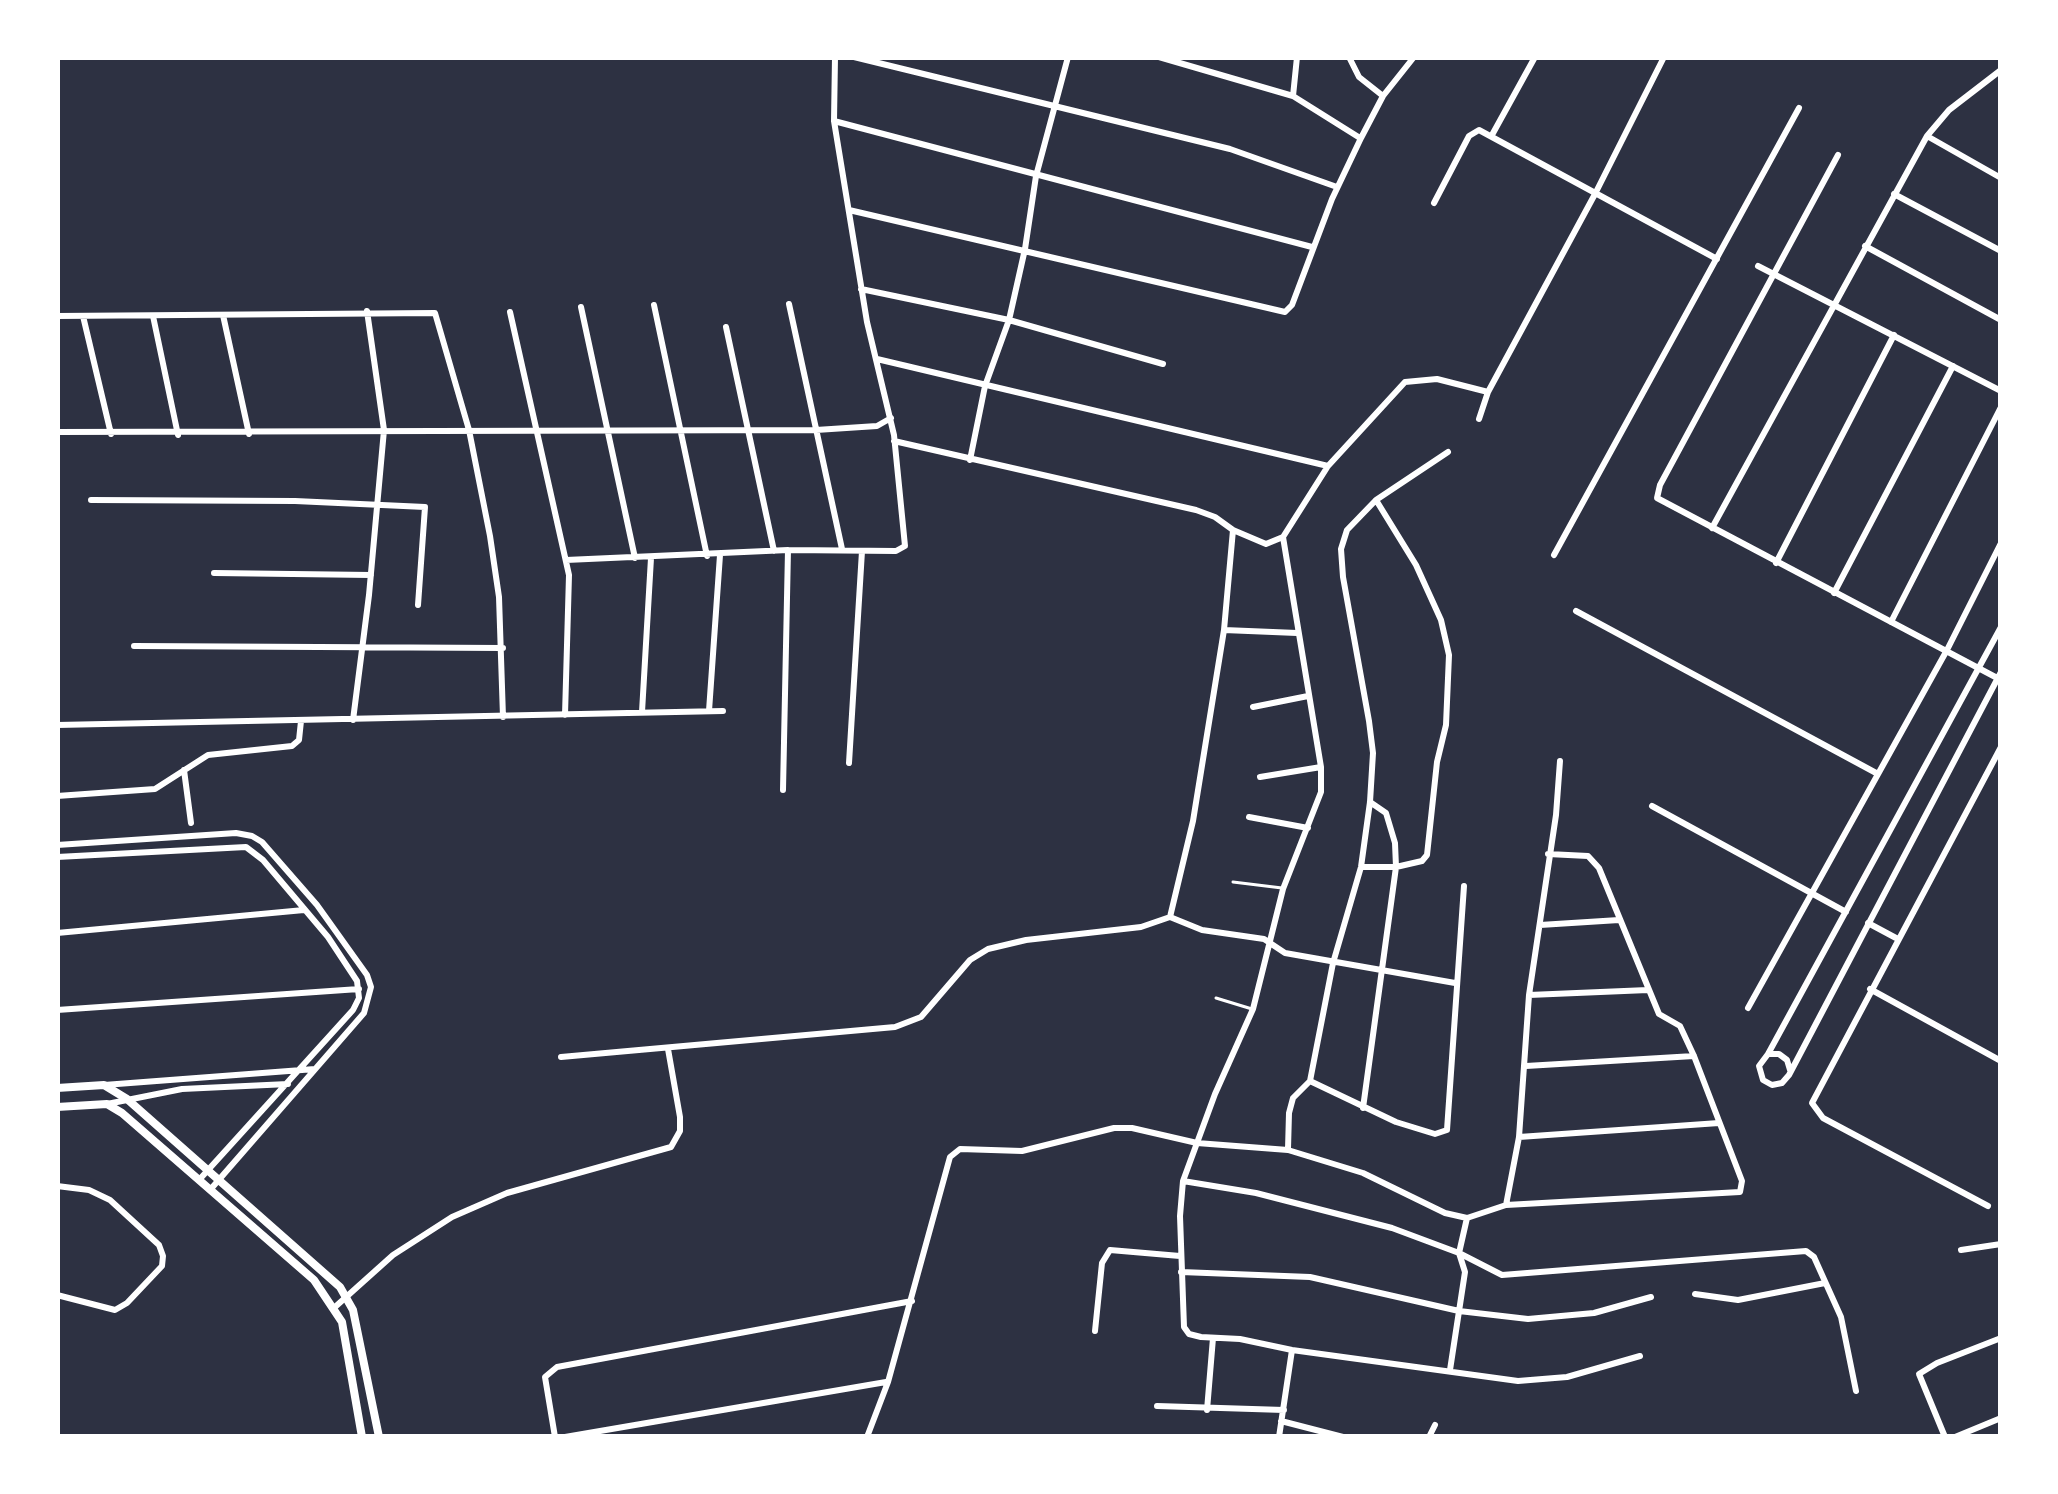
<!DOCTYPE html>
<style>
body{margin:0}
#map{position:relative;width:2058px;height:1494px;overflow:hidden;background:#2d3142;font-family:Manrope,sans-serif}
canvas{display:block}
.frame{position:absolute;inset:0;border:60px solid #fff;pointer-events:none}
</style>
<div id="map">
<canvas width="2058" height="1494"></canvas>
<div class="frame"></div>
</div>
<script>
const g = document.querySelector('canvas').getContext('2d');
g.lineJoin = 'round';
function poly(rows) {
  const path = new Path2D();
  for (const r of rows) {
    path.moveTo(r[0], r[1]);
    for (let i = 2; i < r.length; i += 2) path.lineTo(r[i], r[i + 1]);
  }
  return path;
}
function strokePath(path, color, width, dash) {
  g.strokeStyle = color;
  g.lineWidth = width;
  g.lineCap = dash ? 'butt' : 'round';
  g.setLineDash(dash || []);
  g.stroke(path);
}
const service = poly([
 [1233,882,1282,888],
 [1216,998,1252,1009]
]);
const minor = poly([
 [854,57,1230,149,1337,187],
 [1159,57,1293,96,1360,138],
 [1349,57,1359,77,1383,96],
 [1293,96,1297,57],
 [834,121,1312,247],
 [1492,135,1535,57],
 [1927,136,2001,178],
 [1838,155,1660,485,1657,498,2001,680],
 [1894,194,2001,251],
 [1434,203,1469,136,1479,130,1717,259],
 [849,210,1285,312,1292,305,1332,199,1361,138,1383,96,1414,57],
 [1865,246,2001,320],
 [1758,266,2001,391],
 [861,289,1009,320,1163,364],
 [789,304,842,549],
 [654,305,707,556],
 [581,307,635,558],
 [510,312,569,575,565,715],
 [223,315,249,434],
 [57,316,435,313,469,430,490,536,499,597,503,717],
 [83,316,111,434],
 [153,316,178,435],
 [726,327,774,551],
 [877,359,1328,466],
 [1479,419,1488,392,1595,194,1664,57],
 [57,432,816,430,877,426,891,418],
 [970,460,985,386,1009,320,1025,249,1036,176,1068,57],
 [91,500,295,501,425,507,418,605],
 [1712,528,1927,136,1949,110,2001,70],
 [1233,530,1266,544,1283,537,1328,466,1405,382,1437,379,1488,392],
 [1283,537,1321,767,1321,792,1283,889,1253,1009,1215,1094,1183,1181,1180,1216,1184,1327,1189,1334,1201,1337,1240,1339,1292,1350,1518,1381,1567,1377,1640,1356],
 [1554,555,1799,108],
 [566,560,788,550,896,551,905,546,894,435,867,322,834,121,835,57],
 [1776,563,1894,335],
 [214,573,371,575],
 [1834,593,1953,366],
 [1576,611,1878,774],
 [1891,622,2001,407],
 [1224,630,1297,633],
 [134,646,503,648],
 [1253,707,1308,696],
 [709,711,720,555],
 [642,712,651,558],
 [353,720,369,595,384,430,367,311],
 [57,725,723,711],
 [849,763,862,551],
 [184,770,191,823],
 [1260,777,1321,767],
 [783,790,788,550],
 [57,796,155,789,208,755,292,746,299,740,301,721],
 [1652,806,1846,912],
 [1249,817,1308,828],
 [57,845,236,833,252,836,262,842,317,905,367,975,371,987,364,1013,210,1190],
 [57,857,246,847,263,860,328,937,357,981,359,998,353,1010,199,1180],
 [1361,867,1396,867,1422,861,1427,855,1437,762,1446,725,1449,655,1441,620,1416,565,1376,500],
 [1170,917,1202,930,1264,939,1285,953,1455,983],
 [1868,923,1896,938],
 [1540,925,1619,920],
 [57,933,304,910],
 [1870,989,2001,1061],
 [1529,995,1648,990],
 [1748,1008,1947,650,2001,543],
 [57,1010,359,989],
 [1768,1054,2001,627],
 [561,1057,895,1027,921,1017,970,960,988,949,1026,940,1141,927,1170,917,1193,821,1224,630,1233,530,1215,517,1196,510,894,441],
 [1526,1066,1694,1056],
 [1790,1070,1787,1060,1779,1054,1768,1054,1759,1066,1763,1080,1772,1085,1782,1083,1789,1075,2001,672],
 [1310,1081,1396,1122,1435,1134,1447,1130,1464,886],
 [104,1085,315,1069],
 [107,1104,182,1089,288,1084],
 [1363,1108,1396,867,1395,843,1386,813,1370,802],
 [1519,1137,1719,1123],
 [1288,1149,1289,1113,1293,1098,1310,1081,1333,963,1361,867,1370,802,1373,753,1369,721,1343,577,1341,549,1347,530,1376,500,1448,452],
 [1183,1181,1256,1193,1392,1228,1459,1253,1502,1275,1806,1251,1814,1257,1841,1317,1856,1391],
 [57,1186,89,1190,110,1200,159,1245,163,1256,162,1266,127,1303,115,1310,57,1295],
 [1506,1205,1519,1137,1529,995,1556,815,1560,761],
 [1988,1206,1823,1118,1812,1103,2001,747],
 [1961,1250,2001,1244],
 [1181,1272,1310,1277,1459,1311,1528,1319,1594,1313,1651,1297],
 [1695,1294,1738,1300,1825,1283],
 [335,1307,393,1255,452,1217,507,1193,671,1147,680,1131,680,1117,668,1049],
 [1095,1331,1102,1263,1110,1250,1180,1256],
 [1450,1370,1465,1272,1459,1253,1467,1218],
 [1157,1406,1284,1410],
 [1207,1410,1213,1338],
 [1281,1421,1343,1437],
 [555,1437,545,1377,557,1367,912,1301],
 [565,1437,886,1382],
 [867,1437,888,1382,950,1157,960,1149,1022,1151,1114,1128,1132,1128,1197,1143,1288,1150,1363,1173,1445,1213,1467,1218,1506,1205,1740,1192,1742,1181,1694,1056,1680,1026,1659,1014,1599,868,1588,856,1548,854],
 [1279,1437,1292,1350],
 [1429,1437,1435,1425],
 [1945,1437,1919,1374,1937,1363,2001,1338],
 [1955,1437,2001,1418]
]);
const tertiary = poly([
 [57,1088,104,1085,127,1099,340,1287,353,1310,379,1437],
 [57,1107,107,1104,122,1113,314,1280,342,1322,362,1437]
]);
strokePath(service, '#fff', 3);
strokePath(minor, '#fff', 6);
strokePath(tertiary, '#fff', 8);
</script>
